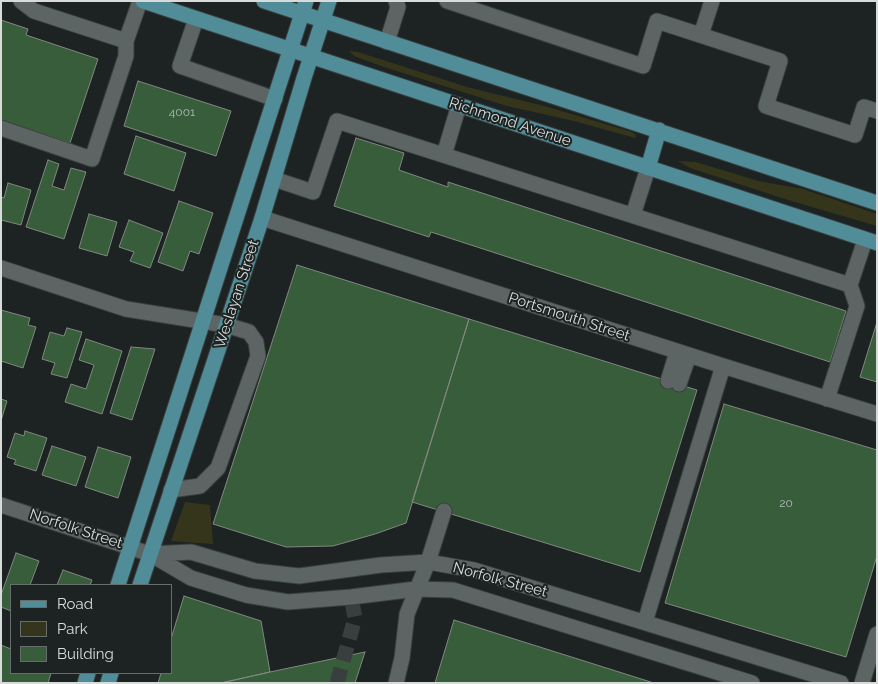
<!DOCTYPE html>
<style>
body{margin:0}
#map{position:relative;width:878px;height:684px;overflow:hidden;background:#1c2322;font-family:Raleway,sans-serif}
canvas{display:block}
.frame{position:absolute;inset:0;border:2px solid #d7dcdb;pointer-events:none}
.legend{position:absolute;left:10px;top:584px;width:162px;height:90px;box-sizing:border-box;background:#1c2322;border:1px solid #676d6c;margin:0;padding:6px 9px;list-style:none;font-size:15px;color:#d7dcdb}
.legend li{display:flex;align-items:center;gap:10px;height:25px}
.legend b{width:25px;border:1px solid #676d6c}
</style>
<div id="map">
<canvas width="878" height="684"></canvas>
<div class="frame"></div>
<ul class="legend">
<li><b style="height:6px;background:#518d99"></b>Road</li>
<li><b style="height:14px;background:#34351b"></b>Park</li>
<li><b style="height:14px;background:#385d3a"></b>Building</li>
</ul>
</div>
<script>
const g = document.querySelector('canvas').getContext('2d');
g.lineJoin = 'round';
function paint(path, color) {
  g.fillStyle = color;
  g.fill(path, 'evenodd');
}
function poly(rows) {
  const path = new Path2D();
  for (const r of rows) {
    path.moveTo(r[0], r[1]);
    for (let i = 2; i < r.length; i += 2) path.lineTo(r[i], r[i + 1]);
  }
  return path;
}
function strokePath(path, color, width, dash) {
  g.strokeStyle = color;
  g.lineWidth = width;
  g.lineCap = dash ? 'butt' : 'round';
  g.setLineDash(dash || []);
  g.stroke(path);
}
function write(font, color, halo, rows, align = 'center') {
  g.font = font + ' Raleway,sans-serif';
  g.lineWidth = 4;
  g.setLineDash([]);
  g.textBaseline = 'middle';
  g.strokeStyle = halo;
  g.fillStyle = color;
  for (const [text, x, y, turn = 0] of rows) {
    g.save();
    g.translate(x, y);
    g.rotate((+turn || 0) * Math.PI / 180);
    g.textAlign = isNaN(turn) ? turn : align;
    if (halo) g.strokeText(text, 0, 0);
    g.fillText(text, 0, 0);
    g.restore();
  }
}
const green = poly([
 [349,51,358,52,467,87,548,107,632,132,636,135,635,138,574,121,507,106,384,67,354,56],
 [678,161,696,162,758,181,803,189,877,214,877,226,788,200,690,168],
 [185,502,210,505,213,544,171,541]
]);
const building = poly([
 [1,20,28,29,26,35,98,59,70,143,1,120,1,20],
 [138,81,231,111,216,156,124,126,138,81],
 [136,136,186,153,174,191,124,174,136,136],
 [356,138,404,153,399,170,448,187,448,182,846,311,830,362,431,232,429,237,334,206,356,138],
 [48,160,59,164,52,186,64,190,71,168,86,172,64,239,26,227,48,160],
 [8,183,31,190,21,225,1,220,1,197,4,198,8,183],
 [179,201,213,213,199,254,190,251,183,271,158,262,179,201],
 [89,214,117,222,107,256,79,248,89,214],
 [129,220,163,233,150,268,130,261,134,252,119,247,129,220],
 [297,265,469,319,406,523,375,534,333,546,286,547,213,524,297,265],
 [1,310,30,318,28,325,36,327,23,368,1,361,1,310],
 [469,319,697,390,640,572,412,502,469,319],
 [877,322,877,382,860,377,877,322],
 [67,328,82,332,67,378,51,374,55,363,42,359,50,332,64,336,67,328],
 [86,339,122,351,102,414,65,402,71,384,86,389,94,365,79,360,86,339],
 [131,347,155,349,132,420,110,413,131,347],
 [1,399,7,401,1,421,1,399],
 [724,404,877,450,877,556,846,657,665,603,724,404],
 [25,431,47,438,36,471,14,464,16,460,7,457,15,433,24,436,25,431],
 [52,446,86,457,76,486,42,475,52,446],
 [98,447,131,457,118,498,85,487,98,447],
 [16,553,39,561,30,585,11,585,11,611,1,607,1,595,16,553],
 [63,570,92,580,90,585,57,585,63,570],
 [184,596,261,621,270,672,221,683,158,683,161,673,171,673,171,639,184,596],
 [454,620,654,683,435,683,454,620],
 [1,645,11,649,11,673,51,673,48,683,1,683,1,645],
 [365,652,355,683,221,683,270,672,365,652]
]);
const minorTunnel = poly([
 [337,683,355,618,351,597]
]);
const minor = poly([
 [21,1,34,11,126,41],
 [447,1,643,66,657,21,780,61,766,106,855,135,864,107,877,111],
 [196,19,180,66,275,99],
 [701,35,712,1],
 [387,42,398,7,396,1],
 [1,128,92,159,126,56,126,41,140,1],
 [444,155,459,105],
 [274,179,313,192,337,121,850,285],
 [633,215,648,168],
 [262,218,723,366,877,414],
 [1,268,126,309,226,325,249,332,256,342,258,356,218,468,200,486,171,490],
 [668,381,677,352],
 [679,384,689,355],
 [827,399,857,306,850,285,865,240],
 [1,505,150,554,191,578,246,595,288,602,351,597,416,589,453,590,752,683],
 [150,554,191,552,255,571,299,576,381,565,428,562,474,570,841,683],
 [645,622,723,366],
 [396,683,402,658,407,614,428,562,444,511],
 [862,683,877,634]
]);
const major = poly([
 [143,1,877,243],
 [264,1,877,203],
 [648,168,659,130],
 [118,585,306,1],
 [140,585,262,218,304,78,329,1],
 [85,683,88,673],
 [108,683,111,673]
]);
const numberNames = [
 ["4001",182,112],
 ["20",786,503]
];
const streetNames = [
 ["Richmond Avenue",510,122,18],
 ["Weslayan Street",237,294,-72],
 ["Portsmouth Street",569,317,18],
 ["Norfolk Street",76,529,18],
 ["Norfolk Street",500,580,15]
];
paint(green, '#34351b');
paint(building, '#385d3a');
strokePath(building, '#828782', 1);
strokePath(minorTunnel, '#383f3e', 15, [15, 8]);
strokePath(minor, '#393f3d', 17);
strokePath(major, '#393f3d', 17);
strokePath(minor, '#5c6563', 15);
strokePath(major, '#518d99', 15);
write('12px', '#afbcb3', null, numberNames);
write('15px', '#d7dcdb', '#1c2322', streetNames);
</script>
